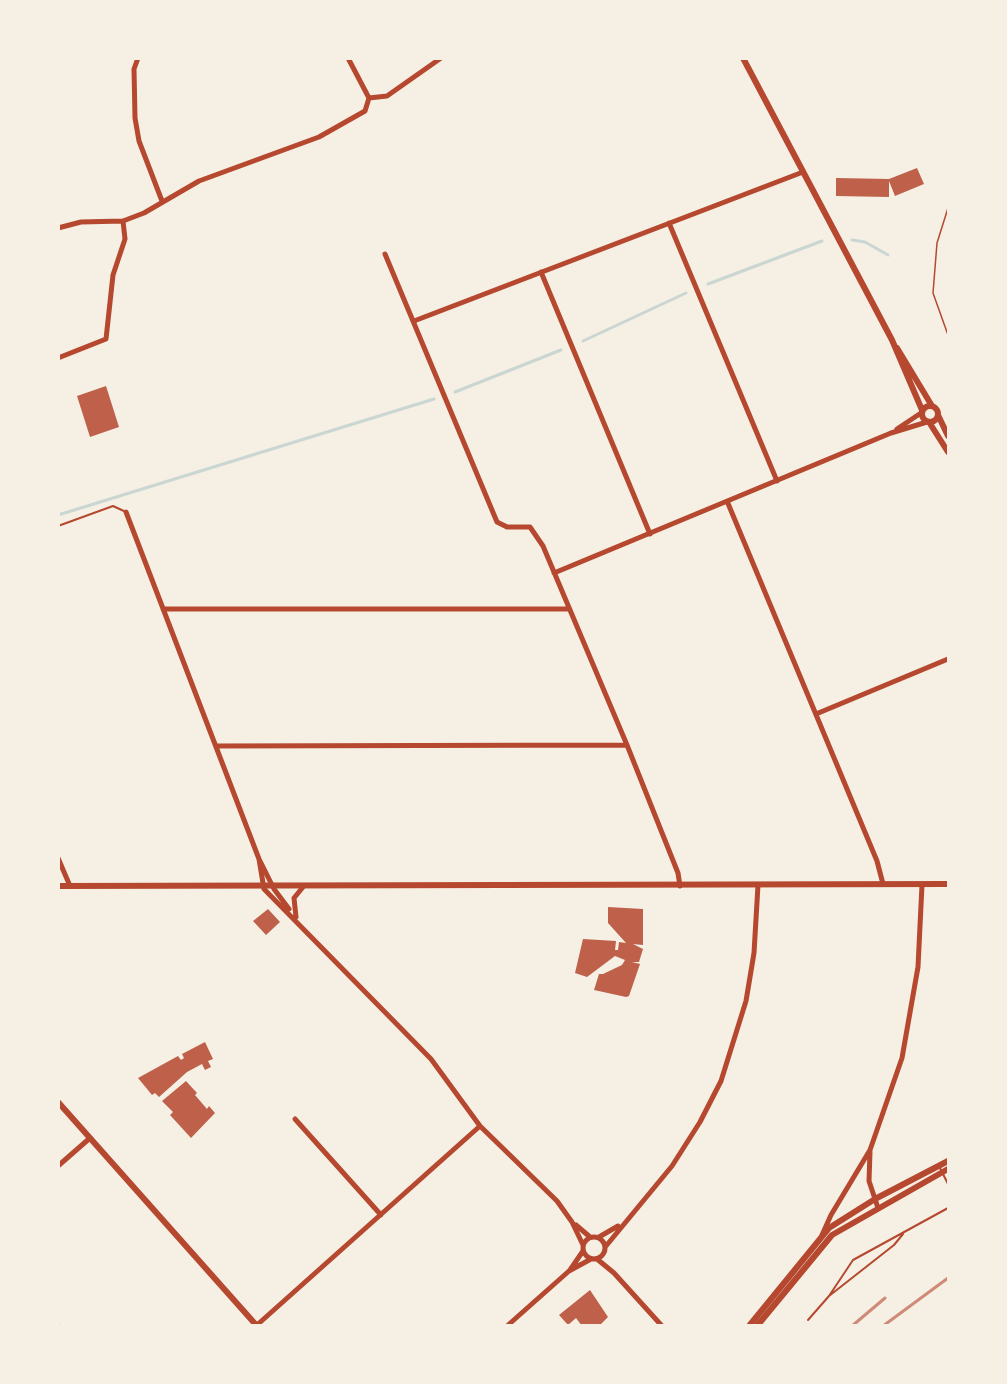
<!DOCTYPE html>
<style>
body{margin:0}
#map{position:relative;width:1007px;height:1384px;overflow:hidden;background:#f6efe4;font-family:"Golos Text",sans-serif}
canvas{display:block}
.frame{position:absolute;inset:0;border:60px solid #f6efe4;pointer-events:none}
</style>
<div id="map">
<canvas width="1007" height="1384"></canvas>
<div class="frame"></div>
</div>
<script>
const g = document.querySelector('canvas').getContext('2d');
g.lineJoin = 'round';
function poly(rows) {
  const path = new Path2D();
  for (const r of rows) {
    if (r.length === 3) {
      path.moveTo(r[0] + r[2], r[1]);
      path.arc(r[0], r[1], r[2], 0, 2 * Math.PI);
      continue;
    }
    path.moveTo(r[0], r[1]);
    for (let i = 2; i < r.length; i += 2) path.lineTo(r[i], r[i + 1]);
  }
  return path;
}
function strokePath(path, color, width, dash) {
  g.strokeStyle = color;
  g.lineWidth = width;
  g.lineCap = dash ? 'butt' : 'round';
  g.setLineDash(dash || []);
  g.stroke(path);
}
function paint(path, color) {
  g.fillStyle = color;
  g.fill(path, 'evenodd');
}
const stream = poly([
 [852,240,865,242,888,255],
 [708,284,822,241],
 [583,341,686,293],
 [455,392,561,350],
 [58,515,434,399]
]);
const building = poly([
 [917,168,924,184,895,196,889,181,889,197,836,196,836,178,889,179],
 [106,386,119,427,90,437,77,396],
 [608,907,643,909,643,945,633,944,643,949,639,962,632,962,640,964,629,996,626,997,594,990,599,974,603,974,622,965,625,960,615,956,587,977,575,973,583,939,616,941,615,950,618,950,619,942,626,943,608,923],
 [268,909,280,922,266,935,253,921],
 [205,1042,213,1059,208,1061,211,1067,205,1070,202,1064,187,1072,159,1097,155,1093,152,1095,138,1078,178,1056,181,1060,184,1058,182,1054],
 [186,1081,197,1093,195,1095,207,1109,209,1106,215,1113,191,1138,170,1115,173,1112,162,1101],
 [590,1290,608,1317,599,1326,582,1326,576,1318,568,1325,559,1315]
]);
const path = poly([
 [948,208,937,243,933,293,948,335]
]);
const service = poly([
 [58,526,113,506,126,512],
 [939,1166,948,1184],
 [829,1296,853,1260,948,1208],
 [808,1320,829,1296,894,1245,903,1234]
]);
const minor = poly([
 [138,58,134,69,135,118,139,141,162,201],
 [348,58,369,98],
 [369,98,387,96,441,58],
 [669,223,777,481],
 [58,228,81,222,123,221,144,213,199,181,319,137,365,111,369,98],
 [385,254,497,522,507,527,530,527,543,546,627,745,678,873,680,886],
 [541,272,650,534],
 [414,321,803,172],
 [58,358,106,339,113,275,125,239,123,221],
 [897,429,921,413],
 [727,501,877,861,883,884],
 [126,512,259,859,274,889,289,909],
 [554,573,891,433,927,422],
 [163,609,567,609],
 [816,714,948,659],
 [216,746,627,745],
 [58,858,70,886],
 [259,859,264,889,431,1059,480,1126,557,1201,572,1222,583,1245],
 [296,917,294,898,303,887],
 [295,1119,381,1215],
 [870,1152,869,1181,878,1208],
 [58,1166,90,1138],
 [576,1225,590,1237],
 [822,1235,831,1215,870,1150,902,1058,918,967,922,885],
 [594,1248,11],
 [599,1237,618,1226],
 [606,1246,672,1166,700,1122,721,1081,746,1001,754,953,758,885],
 [597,1259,614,1273,662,1326],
 [570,1270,583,1251],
 [58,1325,59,1326],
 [257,1325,480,1126],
 [507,1326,569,1271,591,1259]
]);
const tertiary = poly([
 [743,58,892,340,922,410],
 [897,348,932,406],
 [930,414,8],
 [938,415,948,436],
 [929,422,948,452],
 [58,886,948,884],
 [58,1102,257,1326],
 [749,1326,829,1228,875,1199,948,1161],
 [757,1326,832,1235,948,1169]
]);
const rail = poly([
 [852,1326,885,1298],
 [883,1326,948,1278]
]);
strokePath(stream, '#c9d6d2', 3);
paint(building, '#bf614a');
strokePath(path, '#b5482f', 1.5);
strokePath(service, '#b5482f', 2);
strokePath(minor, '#b5482f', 5);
strokePath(tertiary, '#b5482f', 6);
strokePath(rail, '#cf8b77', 3);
</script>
